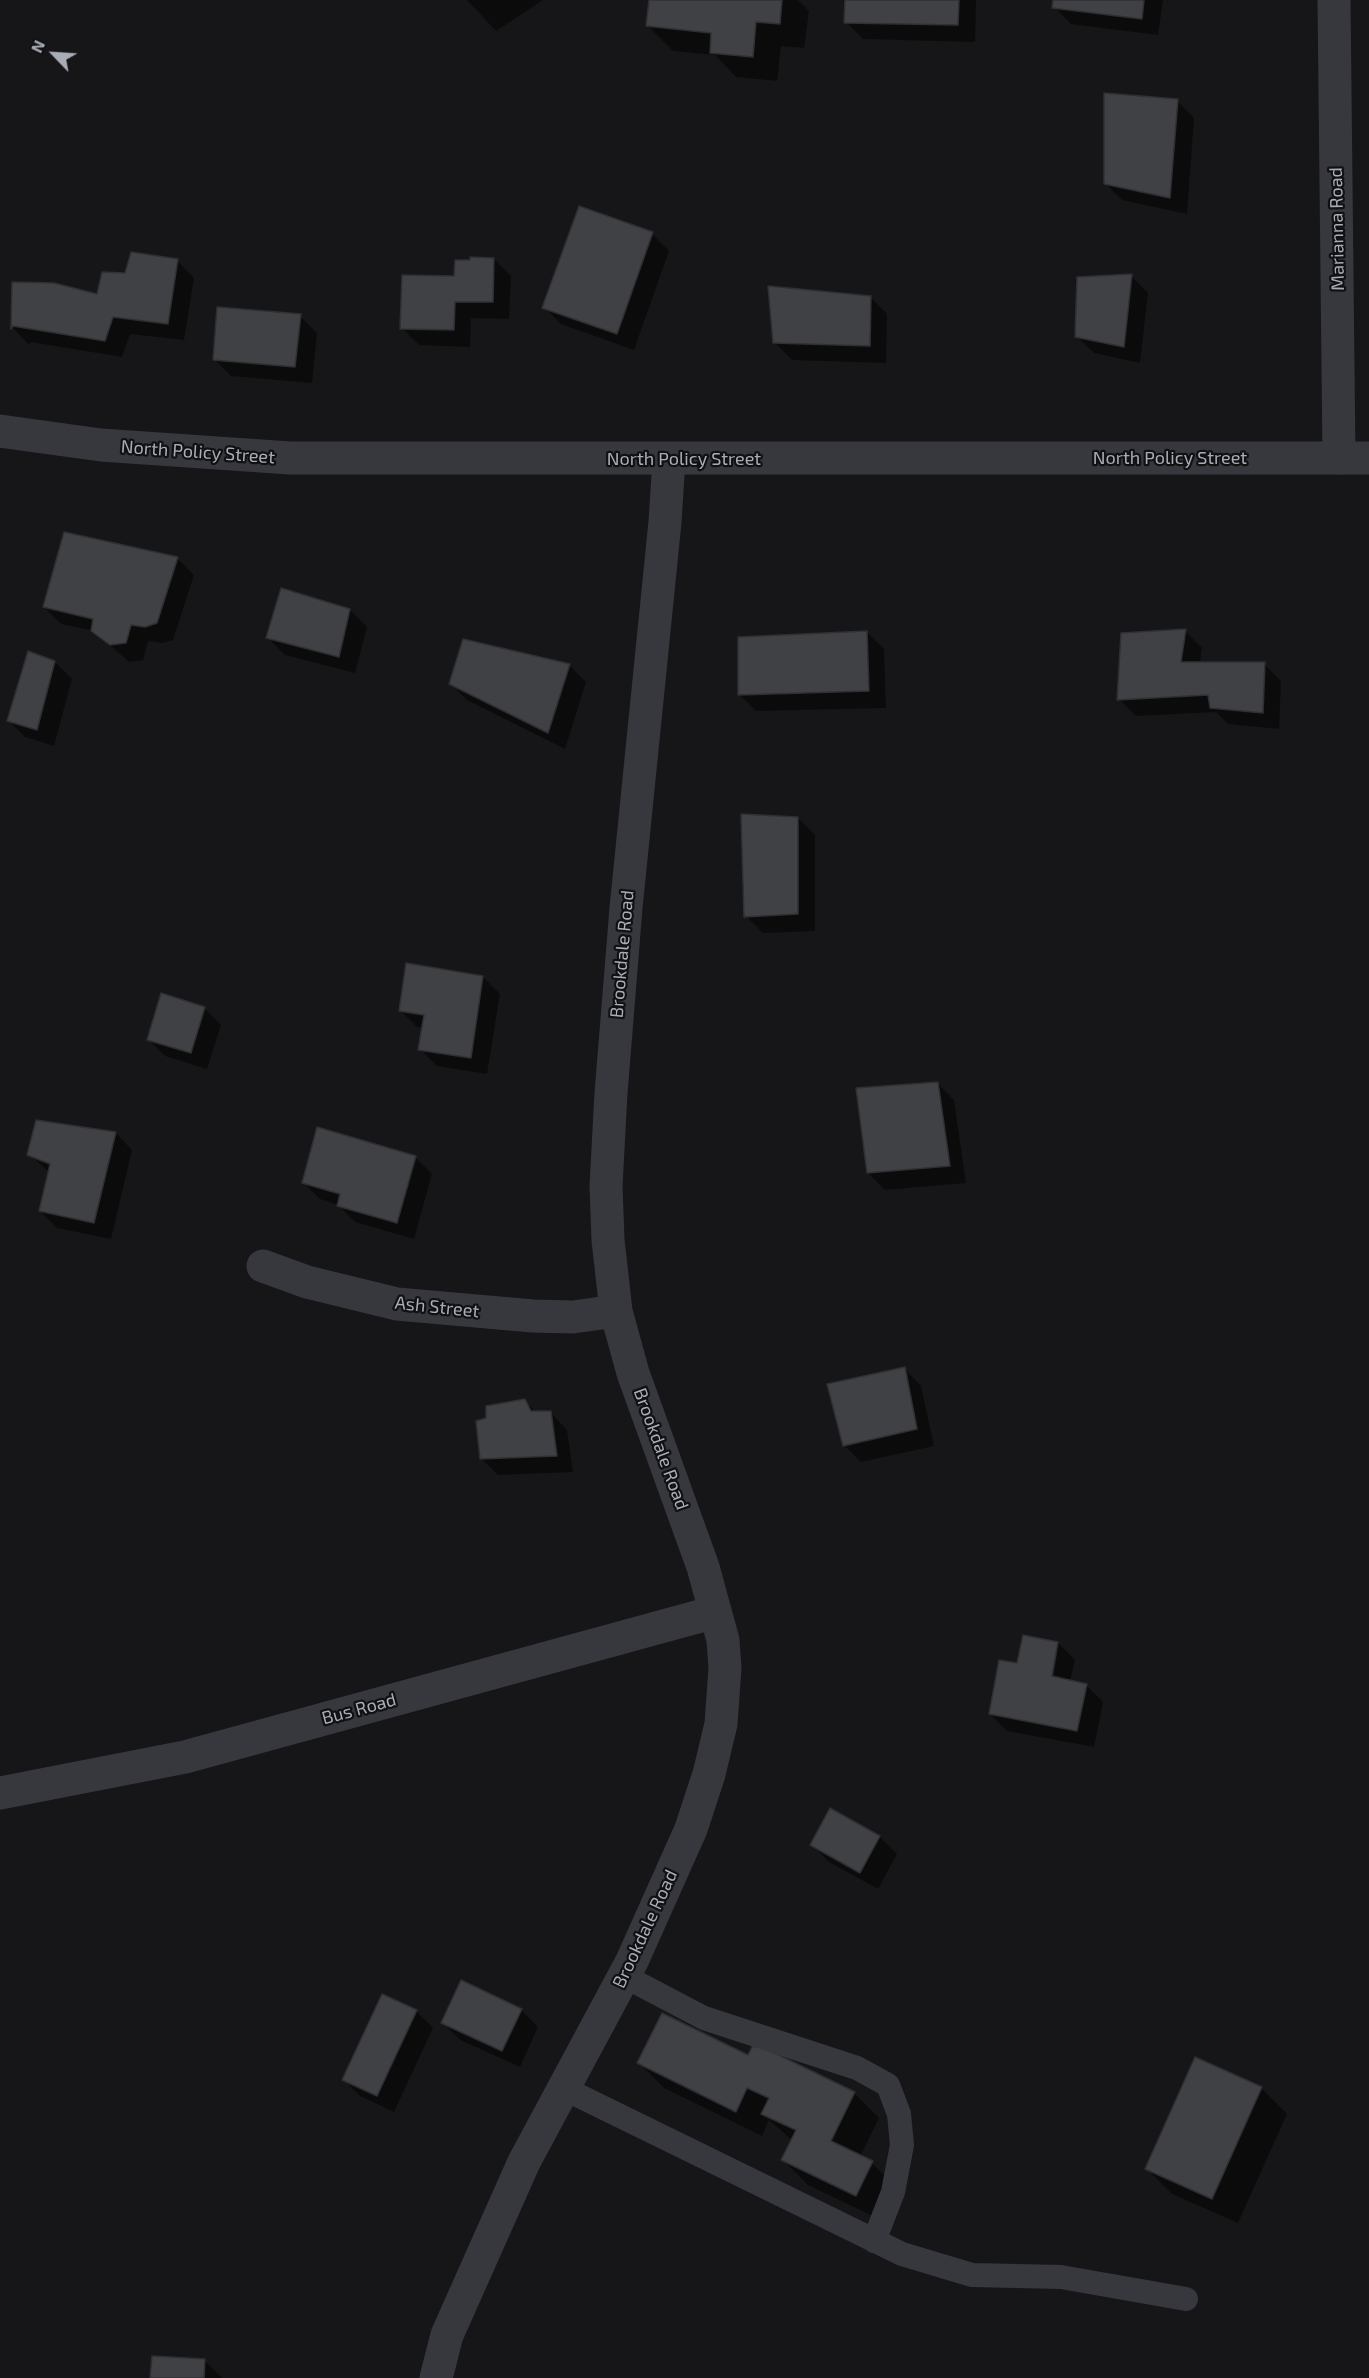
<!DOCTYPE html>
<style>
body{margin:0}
#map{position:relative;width:1369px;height:2378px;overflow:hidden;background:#161618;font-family:"Exo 2",sans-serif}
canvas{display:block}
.north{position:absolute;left:24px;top:24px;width:60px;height:60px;-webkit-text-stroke:4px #111113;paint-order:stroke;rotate:295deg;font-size:16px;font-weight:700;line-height:24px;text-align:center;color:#a8adb8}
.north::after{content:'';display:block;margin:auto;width:21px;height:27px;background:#a8adb8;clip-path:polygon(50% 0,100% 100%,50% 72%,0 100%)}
</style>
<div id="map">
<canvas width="1369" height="2378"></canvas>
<div class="north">N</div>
</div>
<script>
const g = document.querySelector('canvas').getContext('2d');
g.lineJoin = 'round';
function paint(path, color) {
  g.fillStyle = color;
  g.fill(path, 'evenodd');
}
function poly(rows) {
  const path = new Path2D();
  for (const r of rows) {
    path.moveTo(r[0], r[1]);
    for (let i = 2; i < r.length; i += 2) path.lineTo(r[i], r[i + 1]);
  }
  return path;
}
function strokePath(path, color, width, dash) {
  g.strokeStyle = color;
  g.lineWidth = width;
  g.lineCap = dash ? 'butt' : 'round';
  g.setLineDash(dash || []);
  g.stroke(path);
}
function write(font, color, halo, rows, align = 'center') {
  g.font = font + ' "Exo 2",sans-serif';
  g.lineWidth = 4.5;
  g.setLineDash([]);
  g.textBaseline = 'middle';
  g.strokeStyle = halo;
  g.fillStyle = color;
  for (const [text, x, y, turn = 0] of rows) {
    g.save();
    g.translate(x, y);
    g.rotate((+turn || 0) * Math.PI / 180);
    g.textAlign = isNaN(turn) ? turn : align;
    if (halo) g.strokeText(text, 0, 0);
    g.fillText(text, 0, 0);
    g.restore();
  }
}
const shadow = poly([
 [467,0,543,0,496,31],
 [651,0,798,0,809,11,804,48,781,46,777,81,736,77,715,55,673,51,648,26],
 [846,0,976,0,975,42,863,39,846,22],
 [1055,0,1163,0,1158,35,1071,24,1054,7],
 [1177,101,1194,118,1187,214,1122,200,1105,183],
 [652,234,669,251,634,350,561,324,544,307],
 [494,259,511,276,509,319,471,318,470,347,419,345,402,328],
 [177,261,194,278,184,340,130,334,122,357,31,342,29,345,13,328,13,283,98,296,126,274],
 [1131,276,1148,293,1140,363,1094,353,1076,336],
 [870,297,887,314,886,363,792,360,775,343],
 [300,316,317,333,312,383,231,376,214,359],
 [177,558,194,575,173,640,163,643,148,641,143,660,129,662,94,631,61,624,44,607],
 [350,610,367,627,355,673,285,655,268,638],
 [1185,631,1202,648,1200,663,1264,664,1281,681,1279,729,1228,724,1216,712,1136,716,1119,699],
 [867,632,884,649,886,708,756,711,739,694],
 [55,662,72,679,54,746,25,737,8,720],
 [569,665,586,682,565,749,467,700,450,683],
 [798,818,815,835,815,931,763,933,746,916],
 [483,977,500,994,487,1074,437,1066,420,1049,423,1028,417,1027,400,1010],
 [204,1008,221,1025,207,1069,165,1056,148,1039],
 [937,1083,954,1100,966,1183,885,1190,868,1173],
 [116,1133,132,1150,111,1239,57,1228,40,1211,50,1173,29,1154],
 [415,1157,432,1174,414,1239,355,1222,338,1205,320,1199,303,1182],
 [905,1369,921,1386,934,1446,861,1462,844,1445],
 [525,1401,537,1413,550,1412,567,1430,573,1472,498,1475,481,1458],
 [1058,1643,1075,1660,1070,1682,1086,1685,1103,1702,1094,1747,1007,1731,990,1714,1018,1665],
 [1054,1654,1057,1654,1052,1684,1049,1684],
 [831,1810,880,1837,897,1854,878,1889,829,1862,812,1845],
 [382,1996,416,2011,433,2028,394,2112,360,2096,343,2079],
 [521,2010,538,2027,520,2067,460,2040,443,2023],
 [749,2057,854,2093,879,2118,860,2157,872,2163,897,2188,881,2220,808,2185,783,2160,793,2141,769,2120,762,2136,664,2088,639,2063],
 [1196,2059,1262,2089,1287,2114,1238,2223,1172,2194,1147,2169],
 [205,2361,222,2378,152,2378]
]);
const building = poly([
 [649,0,782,0,780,24,756,22,753,57,710,53,711,33,646,26,649,0],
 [845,0,959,0,958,25,844,23,845,0],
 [1053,0,1144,0,1142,19,1052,8,1053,0],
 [1104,93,1178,99,1170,198,1104,184,1104,93],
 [579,206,653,232,617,334,542,308,579,206],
 [131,252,178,259,168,324,113,317,105,341,13,326,11,329,12,282,54,283,97,294,102,272,125,273,131,252],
 [470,257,494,258,493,302,455,302,454,330,400,329,402,275,454,276,455,260,470,260,470,257],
 [1132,274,1124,347,1075,337,1077,277,1132,274],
 [768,286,871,296,870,346,773,343,768,286],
 [217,307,301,314,295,367,213,360,217,307],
 [64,532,178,557,157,623,145,627,131,625,126,643,110,645,91,631,93,619,43,607,64,532],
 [281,588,350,609,339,657,266,638,281,588],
 [1186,629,1181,662,1265,662,1263,713,1210,708,1208,695,1117,700,1121,633,1186,629],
 [867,631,869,691,738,695,738,637,867,631],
 [463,639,570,664,548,733,449,684,463,639],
 [28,651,55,661,37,730,7,721,28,651],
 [741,814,798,817,798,914,744,917,741,814],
 [406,963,483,976,471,1058,418,1050,424,1015,399,1011,406,963],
 [161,993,205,1007,191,1053,147,1040,161,993],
 [938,1082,950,1166,867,1173,856,1088,938,1082],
 [36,1120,116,1132,94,1223,39,1211,50,1164,27,1155,36,1120],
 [317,1127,416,1156,397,1223,337,1206,340,1194,302,1183,317,1127],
 [905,1367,917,1429,843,1446,827,1384,905,1367],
 [525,1399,531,1411,551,1411,557,1456,480,1459,476,1421,486,1418,486,1406,525,1399],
 [1023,1635,1058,1642,1052,1676,1087,1684,1077,1731,989,1714,999,1660,1017,1663,1023,1635],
 [830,1808,880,1836,860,1873,810,1845,830,1808],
 [461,1980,522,2009,502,2051,441,2023,461,1980],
 [382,1994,417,2010,377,2096,342,2080,382,1994],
 [662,2013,748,2055,754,2043,855,2092,831,2141,873,2161,856,2196,781,2160,796,2130,761,2114,769,2098,747,2088,736,2112,637,2063,662,2013],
 [1195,2057,1262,2087,1212,2199,1145,2169,1195,2057],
 [152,2356,205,2359,204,2378,150,2378,152,2356]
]);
const service = poly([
 [624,1976,704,2018,857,2068,888,2085,899,2114,902,2145,893,2192,874,2241],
 [563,2088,902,2254,972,2275,1061,2277,1186,2299]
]);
const minor = poly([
 [1334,0,1339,458],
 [263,1266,307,1282,397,1304,533,1316,573,1317,616,1311],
 [0,1793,185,1757,715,1612],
 [436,2378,447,2335,524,2162,632,1961,691,1829,709,1774,721,1724,725,1668,723,1640,703,1567,633,1373,616,1311,608,1240,606,1186,611,1093,626,908,665,522,669,459]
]);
const tertiary = poly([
 [0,431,101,445,290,458,1369,458]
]);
const streetNames = [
 ["Marianna Road",1337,229,-91],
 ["North Policy Street",198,452,4],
 ["North Policy Street",1170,458],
 ["North Policy Street",684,459],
 ["Brookdale Road",622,954,-85],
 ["Ash Street",437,1307,6],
 ["Brookdale Road",661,1449,70],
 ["Bus Road",359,1709,-15],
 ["Brookdale Road",645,1929,-65]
];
paint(shadow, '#0007');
paint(building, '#404145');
strokePath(building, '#303034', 1.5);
strokePath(service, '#37383d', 24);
strokePath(minor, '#37383d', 33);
strokePath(tertiary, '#37383d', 33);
write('18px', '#a8adb8', '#111113', streetNames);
</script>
